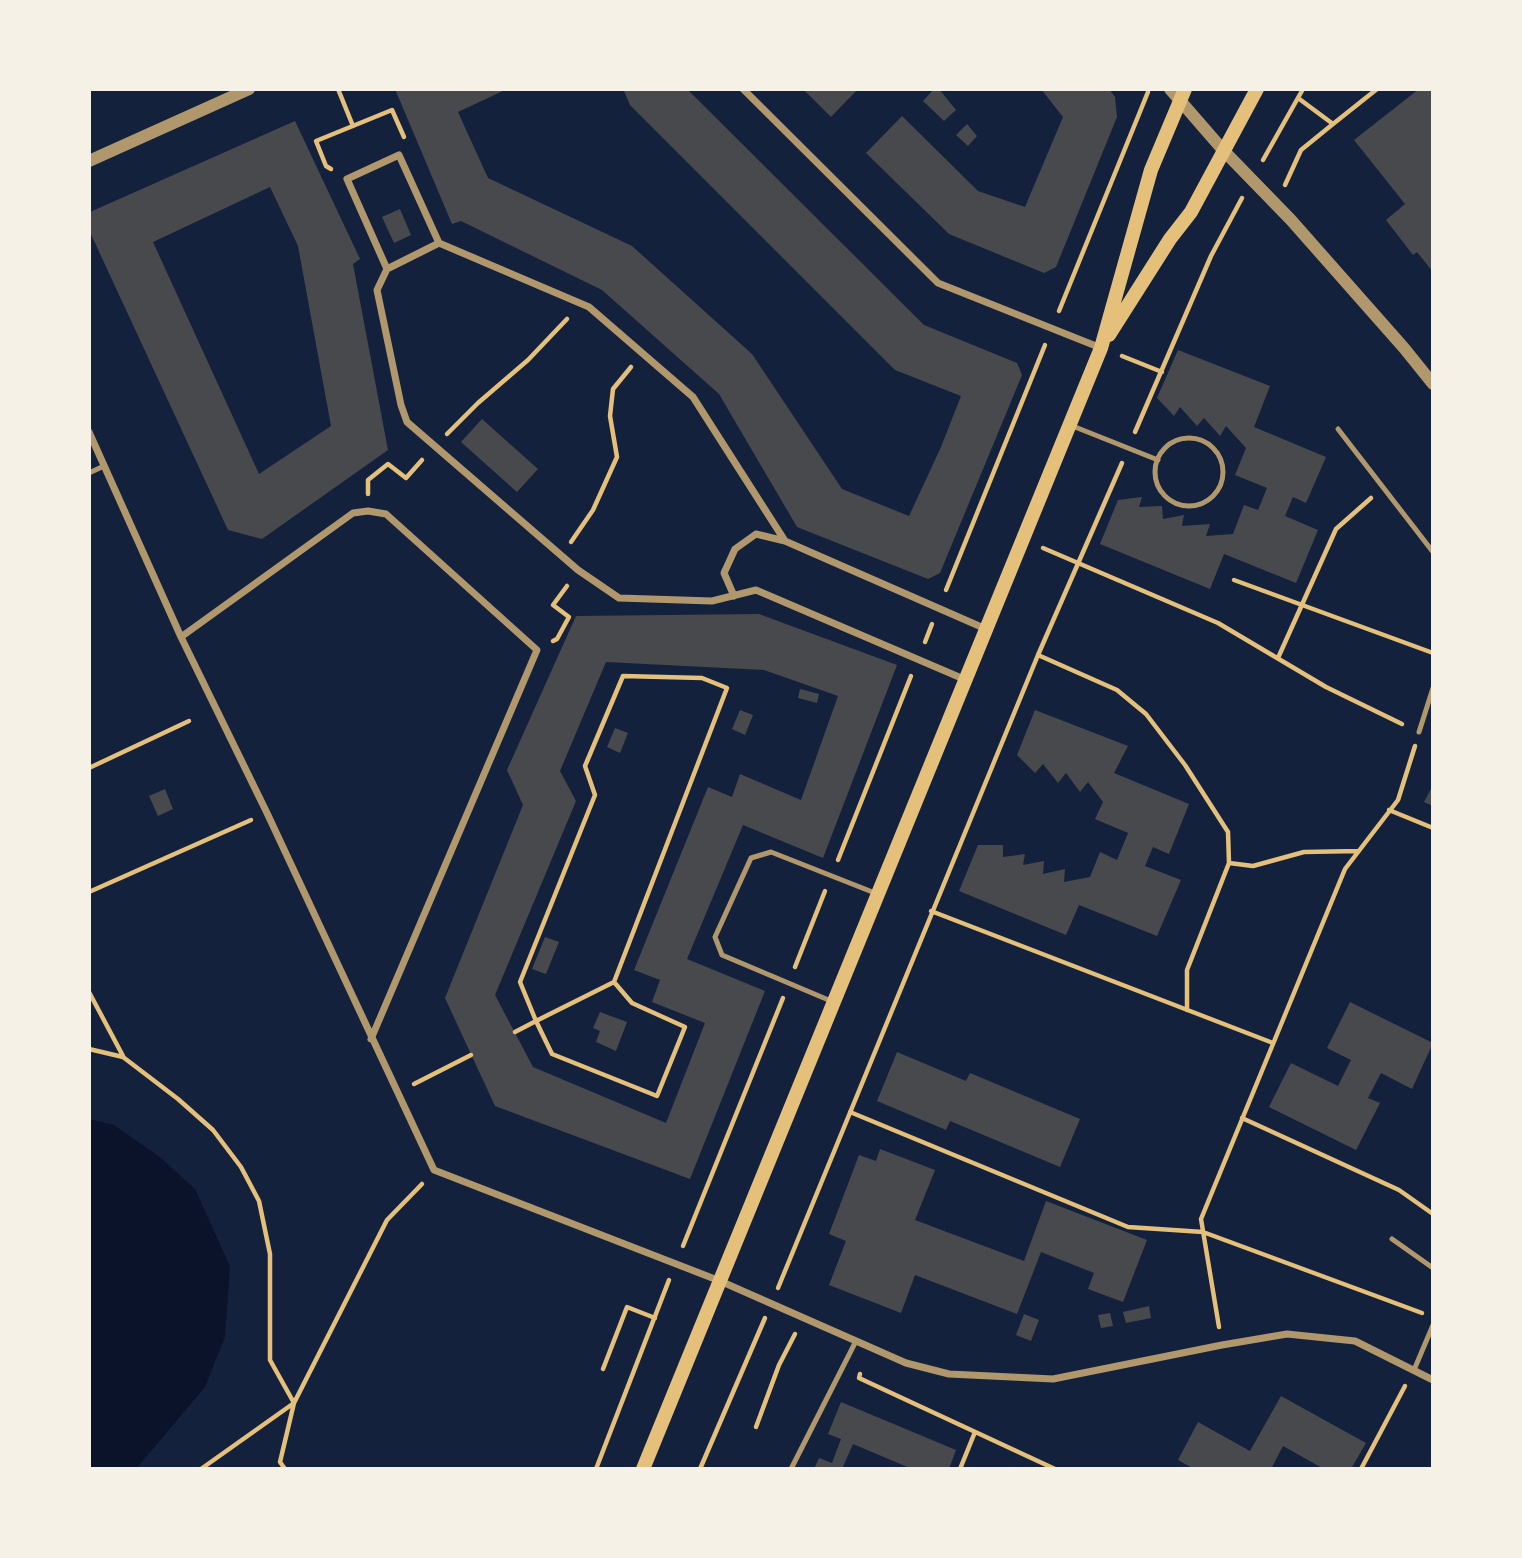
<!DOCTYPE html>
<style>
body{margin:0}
#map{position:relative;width:1522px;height:1558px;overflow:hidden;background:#14213d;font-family:Rubik,sans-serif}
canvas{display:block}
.frame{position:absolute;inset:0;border:91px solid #f6f1e7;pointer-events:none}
</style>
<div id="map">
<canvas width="1522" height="1558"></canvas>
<div class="frame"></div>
</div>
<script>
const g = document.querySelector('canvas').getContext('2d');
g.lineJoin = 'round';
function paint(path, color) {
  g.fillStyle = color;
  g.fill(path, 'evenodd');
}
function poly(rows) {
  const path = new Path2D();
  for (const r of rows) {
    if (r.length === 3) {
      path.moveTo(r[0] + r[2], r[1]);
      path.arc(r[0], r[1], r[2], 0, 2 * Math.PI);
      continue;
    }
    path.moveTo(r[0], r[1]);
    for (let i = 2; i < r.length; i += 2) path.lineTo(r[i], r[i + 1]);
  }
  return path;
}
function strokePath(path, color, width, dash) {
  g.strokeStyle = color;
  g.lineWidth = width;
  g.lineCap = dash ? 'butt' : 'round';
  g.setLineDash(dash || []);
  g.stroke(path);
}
const water = poly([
 [89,1119,114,1125,161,1158,195,1189,230,1266,225,1337,205,1387,136,1469,89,1469]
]);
const building = poly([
 [395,89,507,89,458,112,488,178,632,246,752,354,842,489,909,516,941,447,961,396,895,370,630,105,623,89,687,89,924,325,1017,363,1022,375,940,573,928,579,797,527,719,394,602,290,461,221,452,224],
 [803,89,858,89,831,117],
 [934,89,939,89,956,110,944,121,923,101],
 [1041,89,1109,89,1115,97,1117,117,1056,267,1044,273,949,234,866,153,902,116,978,191,1025,207,1063,117],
 [1419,89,1433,89,1433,272,1417,252,1413,255,1386,220,1405,204,1354,140],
 [295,121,360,259,353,264,388,450,262,539,228,530,89,230,89,215,90,212],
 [270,187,298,246,331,426,259,474,153,242],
 [967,124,977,136,968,146,956,135],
 [400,209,411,235,394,243,382,217],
 [1178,350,1270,386,1254,427,1326,457,1306,503,1293,497,1285,516,1318,530,1296,583,1224,554,1210,589,1100,544,1118,500,1142,497,1139,507,1162,506,1163,519,1184,515,1182,526,1210,524,1206,536,1233,534,1244,505,1258,510,1267,488,1235,475,1246,448,1226,426,1220,436,1204,418,1197,426,1180,407,1174,416,1157,398],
 [482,419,538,469,517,492,461,442],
 [759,614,897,665,823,858,743,825,687,959,765,991,690,1179,495,1106,445,998,523,805,507,770,576,616],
 [606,662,764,670,838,696,801,800,740,774,732,797,708,787,634,970,660,980,652,1002,705,1023,666,1123,533,1067,495,995,576,801,560,771],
 [800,689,819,694,817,703,798,698],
 [740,710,753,715,745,735,732,729],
 [1035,710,1128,746,1114,773,1189,804,1169,854,1153,847,1145,866,1181,880,1157,936,1079,905,1066,935,959,891,978,845,1003,845,1003,857,1025,854,1023,865,1044,861,1043,874,1065,869,1064,882,1090,877,1100,852,1117,860,1128,833,1095,819,1103,802,1088,782,1080,792,1066,773,1058,783,1043,764,1035,773,1017,755],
 [615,728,628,733,620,753,607,747],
 [1433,785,1433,806,1424,802],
 [165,789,173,809,158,816,149,796],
 [545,937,559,942,546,974,532,969],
 [1350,1002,1433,1043,1412,1089,1381,1073,1368,1098,1380,1103,1356,1150,1269,1107,1291,1063,1338,1086,1351,1060,1327,1048],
 [600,1012,627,1022,616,1051,596,1042,600,1031,593,1028],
 [897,1052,966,1081,970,1073,1080,1119,1060,1167,950,1121,946,1130,877,1101],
 [880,1149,935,1170,915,1220,1024,1261,1046,1201,1147,1240,1123,1302,1088,1289,1094,1273,1041,1252,1017,1314,915,1275,901,1313,829,1285,846,1241,829,1234,859,1155,876,1161],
 [1149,1306,1151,1318,1126,1323,1123,1312],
 [1110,1313,1113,1326,1101,1328,1098,1315],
 [1024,1314,1039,1320,1031,1341,1016,1335],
 [1281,1396,1366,1443,1351,1469,1324,1469,1283,1446,1271,1469,1194,1469,1178,1460,1198,1422,1250,1451],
 [841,1402,956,1450,949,1469,912,1469,853,1444,842,1469,814,1469,819,1458,832,1463,841,1439,828,1434]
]);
const path = poly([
 [338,89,353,126],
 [1298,98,1333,124,1377,89],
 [1263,160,1303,89],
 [331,169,326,166,316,141,392,110,404,137],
 [1285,185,1301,150,1333,124],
 [1059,311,1148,92],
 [1122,356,1162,372],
 [1135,432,1211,256,1242,198],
 [447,434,478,403,528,360,567,319],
 [368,494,368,480,388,464,406,478,422,460],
 [571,542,593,510,617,457,610,416,613,389,631,367],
 [1043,548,1218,623,1326,687,1402,724],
 [1234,580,1433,653],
 [946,590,1045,345],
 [553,641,557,639,569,617,553,605,567,586],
 [925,642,932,624],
 [1038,655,1117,690,1146,714,1185,765,1228,832,1229,863,1187,970,1187,1010],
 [1278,658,1336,529,1371,498],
 [89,768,189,721],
 [1389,810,1433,828],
 [838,860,911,676],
 [1229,863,1253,866,1304,852,1358,851],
 [89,892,251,820],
 [931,911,1273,1043],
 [795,967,825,891],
 [89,992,123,1056],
 [515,1032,536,1021,614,982,727,688,702,678,623,676,585,766,595,795,520,982,536,1021,552,1054,657,1096,685,1027,632,1003,614,982],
 [89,1049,123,1057,178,1099,213,1130,241,1167,259,1201,270,1254,270,1360,294,1403,201,1469],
 [414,1084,471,1055],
 [850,1112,1128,1227,1203,1232,1422,1313],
 [1242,1118,1399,1190,1433,1214],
 [683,1246,783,998],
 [778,1288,1038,655,1122,463],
 [1219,1327,1201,1219,1345,869,1398,800,1415,746],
 [603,1369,627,1307,655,1318],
 [860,1374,859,1378,1055,1469],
 [756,1427,779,1365,795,1334],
 [285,1469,280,1462,294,1403,387,1220,422,1184],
 [596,1469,669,1280],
 [700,1469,765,1318],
 [960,1469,975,1432],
 [1361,1469,1405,1386]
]);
const service = poly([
 [1070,425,1158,460],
 [1338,429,1433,552],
 [1189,472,34],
 [89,473,104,466],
 [1419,732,1433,688],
 [831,1001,722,955,715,937,751,858,771,852,875,893],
 [1392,1239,1433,1268],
 [1414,1370,1433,1325],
 [791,1469,856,1341]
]);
const minor = poly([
 [743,89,938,283,1101,348],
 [387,269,347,179,399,155,439,243],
 [89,432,181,637,267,813,434,1170,720,1281,906,1363,949,1374,1053,1379,1222,1345,1287,1334,1355,1341,1433,1380],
 [734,596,724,573,735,549,756,534,785,541],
 [181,637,353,513,368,511,386,514,537,650,371,1039],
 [966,680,756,590,712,601,619,598,578,570,407,422,401,405,377,290,387,269,439,243,589,307,693,397,785,541,986,629]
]);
const tertiary = poly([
 [1170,89,1223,150,1291,220,1404,348,1433,384],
 [89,161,249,89]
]);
const secondary = poly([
 [1109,335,1170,239,1191,212,1257,89],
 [643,1469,1101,348,1151,170,1185,89]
]);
paint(water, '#0b132b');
paint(building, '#48494c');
strokePath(path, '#e5c07b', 4.5);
strokePath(service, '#b1986c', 5);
strokePath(minor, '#b1986c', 7);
strokePath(tertiary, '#b1986c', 12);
strokePath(secondary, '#e5c07b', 14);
</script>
